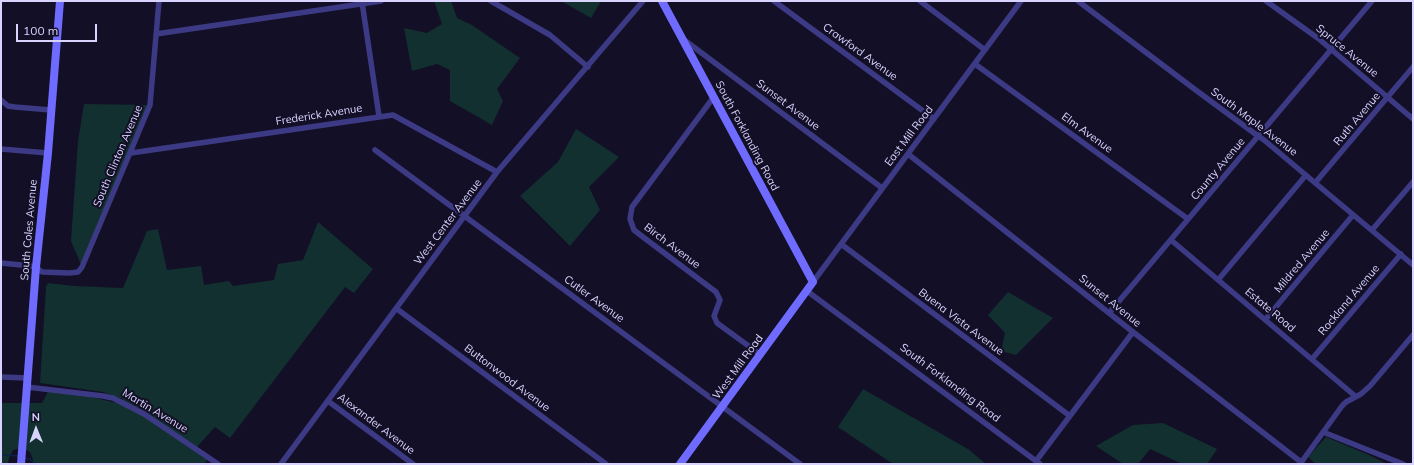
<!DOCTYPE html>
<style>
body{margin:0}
#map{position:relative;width:1414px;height:465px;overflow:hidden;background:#130f26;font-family:Mulish,sans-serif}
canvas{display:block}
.frame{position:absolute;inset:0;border:2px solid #d9d4ff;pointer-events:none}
.north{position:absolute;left:16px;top:409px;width:40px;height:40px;-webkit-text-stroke:3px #130f26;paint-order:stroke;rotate:359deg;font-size:11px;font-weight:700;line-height:16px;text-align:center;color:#d9d4ff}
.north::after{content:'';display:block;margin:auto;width:14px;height:18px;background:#d9d4ff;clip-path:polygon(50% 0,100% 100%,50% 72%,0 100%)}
.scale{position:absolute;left:16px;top:24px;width:81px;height:18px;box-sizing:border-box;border:2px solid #d9d4ff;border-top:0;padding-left:5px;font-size:12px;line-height:14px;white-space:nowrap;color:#d9d4ff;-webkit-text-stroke:3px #130f26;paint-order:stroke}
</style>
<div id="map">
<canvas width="1414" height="465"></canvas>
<div class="frame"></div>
<div class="north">N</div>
<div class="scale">100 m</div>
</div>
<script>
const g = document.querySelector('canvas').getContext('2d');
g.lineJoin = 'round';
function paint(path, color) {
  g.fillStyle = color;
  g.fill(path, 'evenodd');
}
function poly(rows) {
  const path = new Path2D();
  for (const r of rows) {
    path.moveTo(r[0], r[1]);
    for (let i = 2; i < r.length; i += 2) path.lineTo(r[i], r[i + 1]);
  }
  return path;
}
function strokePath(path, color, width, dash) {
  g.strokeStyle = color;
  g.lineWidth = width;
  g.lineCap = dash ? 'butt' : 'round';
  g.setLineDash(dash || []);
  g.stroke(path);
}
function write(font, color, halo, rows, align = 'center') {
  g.font = font + ' Mulish,sans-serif';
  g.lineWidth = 4;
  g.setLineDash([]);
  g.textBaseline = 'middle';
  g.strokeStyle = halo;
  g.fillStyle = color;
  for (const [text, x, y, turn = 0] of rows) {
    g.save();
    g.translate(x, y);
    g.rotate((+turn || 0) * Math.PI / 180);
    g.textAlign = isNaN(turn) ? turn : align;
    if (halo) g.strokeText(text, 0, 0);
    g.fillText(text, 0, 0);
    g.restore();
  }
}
const green = poly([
 [434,1,451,1,457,18,472,25,520,58,497,89,503,101,492,125,450,101,450,70,437,64,412,71,404,28,427,33,442,24],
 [561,1,601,1,591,18],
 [84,104,150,105,82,267,71,241,78,141],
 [576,129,619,157,589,187,600,210,570,246,520,196,558,162],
 [318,222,373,269,354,293,345,287,230,438,215,427,197,447,208,459,204,464,33,464,33,460,30,452,22,448,13,450,9,458,8,464,1,464,1,403,42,403,50,388,122,404,123,399,103,392,40,383,46,287,48,283,74,286,123,288,147,231,158,229,167,270,201,266,204,285,229,281,233,286,274,280,278,264,303,260],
 [1008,292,1053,318,1016,355,1001,351,1005,333,988,315],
 [863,389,968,449,986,464,893,464,838,427],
 [1163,423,1217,449,1207,464,1182,464,1150,449,1138,464,1123,464,1096,446,1133,425],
 [1326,437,1369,455,1387,464,1316,464,1308,457]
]);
const stream = poly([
 [1,455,20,456],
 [25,458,30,459,35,464]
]);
const street = poly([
 [491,1,550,35,588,67],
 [774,1,934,119],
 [920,1,985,50],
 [1078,1,1197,91,1258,136,1264,140,1413,265],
 [1266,1,1319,39,1413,119],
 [362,2,379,116],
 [156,34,381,1],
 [683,39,882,188],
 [975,64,1188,219],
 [713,98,632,207,630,219,634,230,643,237,716,292,720,300,714,316,717,323,761,355],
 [1,100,8,106,15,107,51,110],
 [1,149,48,153],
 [375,150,800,464],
 [131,153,393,115,497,172],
 [908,154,1133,332,1301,462],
 [1315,183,1413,67],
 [1372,230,1413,182],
 [1171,240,1355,396],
 [841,244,1070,416],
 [1,263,31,266,36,267,42,272,70,273,78,272,82,267,150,105,159,1],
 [1218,280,1306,175],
 [813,282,1021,1],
 [807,291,1040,464],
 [397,309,606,464],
 [1109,313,1372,1],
 [1265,320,1353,215],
 [1312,359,1401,254],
 [1,377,27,378],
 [27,387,103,396,113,398,144,414,218,464],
 [328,401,413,464],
 [1323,432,1403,464],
 [1036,461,1133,332],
 [281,464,497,172,643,1],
 [1300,464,1342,406,1346,402,1361,394,1370,386,1413,335]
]);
const secondary = poly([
 [662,1,813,282,680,464],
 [21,464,36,267,48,153,60,1]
]);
const streetNames = [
 ["Spruce Avenue",1347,51,39],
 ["Crawford Avenue",860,52,36],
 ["Sunset Avenue",788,105,37],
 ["Frederick Avenue",319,115,-9],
 ["Ruth Avenue",1357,119,-50],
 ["South Maple Avenue",1254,122,37],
 ["Elm Avenue",1087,133,36],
 ["South Forklanding Road",747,136,62],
 ["East Mill Road",909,136,-53],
 ["South Clinton Avenue",118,156,-67],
 ["County Avenue",1218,169,-50],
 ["West Center Avenue",448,222,-53],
 ["South Coles Avenue",29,230,-85],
 ["Birch Avenue",672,246,37],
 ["Mildred Avenue",1302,261,-50],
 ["Cutler Avenue",594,299,36],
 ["Rockland Avenue",1349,300,-50],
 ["Sunset Avenue",1110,301,39],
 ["Estate Road",1270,310,40],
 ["Buena Vista Avenue",961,322,37],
 ["West Mill Road",738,367,-54],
 ["Buttonwood Avenue",507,378,37],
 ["South Forklanding Road",950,383,37],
 ["Martin Avenue",155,411,31],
 ["Alexander Avenue",376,424,37]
];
paint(green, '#12302f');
strokePath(stream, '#0c2248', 1.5);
strokePath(street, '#3d3a85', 5.5);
strokePath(secondary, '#6f6bff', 8);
write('11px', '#d9d4ff', '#130f26', streetNames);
</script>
